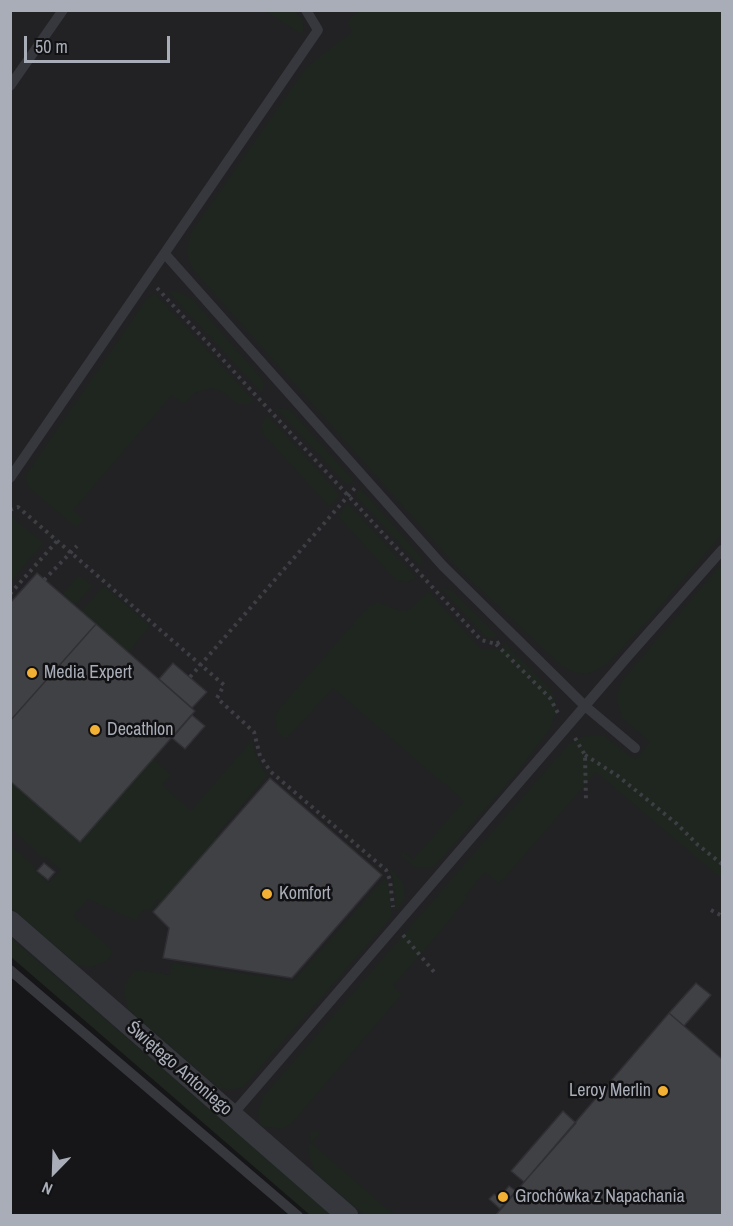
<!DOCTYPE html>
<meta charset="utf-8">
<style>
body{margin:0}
#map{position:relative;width:733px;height:1226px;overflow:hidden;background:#161618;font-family:"Archivo Narrow",sans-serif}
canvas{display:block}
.frame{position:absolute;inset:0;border:12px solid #a8adb8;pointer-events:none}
.north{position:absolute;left:24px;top:1142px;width:60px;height:60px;-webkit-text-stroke:4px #111113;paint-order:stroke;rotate:203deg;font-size:16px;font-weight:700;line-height:24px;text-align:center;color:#a8adb8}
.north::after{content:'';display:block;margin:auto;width:21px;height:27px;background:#a8adb8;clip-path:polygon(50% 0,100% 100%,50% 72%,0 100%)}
.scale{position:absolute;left:24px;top:36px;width:146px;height:27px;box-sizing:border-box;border:3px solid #a8adb8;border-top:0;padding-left:8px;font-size:18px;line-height:21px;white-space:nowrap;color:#a8adb8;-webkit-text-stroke:4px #111113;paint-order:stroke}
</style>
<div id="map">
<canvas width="733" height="1226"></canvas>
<div class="frame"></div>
<div class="north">N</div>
<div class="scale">50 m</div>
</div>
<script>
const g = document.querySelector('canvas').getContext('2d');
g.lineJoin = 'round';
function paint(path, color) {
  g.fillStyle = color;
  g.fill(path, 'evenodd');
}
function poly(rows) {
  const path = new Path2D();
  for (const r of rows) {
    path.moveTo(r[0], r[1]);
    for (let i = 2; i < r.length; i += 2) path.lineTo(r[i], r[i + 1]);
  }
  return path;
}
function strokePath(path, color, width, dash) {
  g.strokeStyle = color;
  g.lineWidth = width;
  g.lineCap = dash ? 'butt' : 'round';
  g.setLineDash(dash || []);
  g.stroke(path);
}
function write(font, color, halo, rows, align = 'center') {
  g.font = font + ' "Archivo Narrow",sans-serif';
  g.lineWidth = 5;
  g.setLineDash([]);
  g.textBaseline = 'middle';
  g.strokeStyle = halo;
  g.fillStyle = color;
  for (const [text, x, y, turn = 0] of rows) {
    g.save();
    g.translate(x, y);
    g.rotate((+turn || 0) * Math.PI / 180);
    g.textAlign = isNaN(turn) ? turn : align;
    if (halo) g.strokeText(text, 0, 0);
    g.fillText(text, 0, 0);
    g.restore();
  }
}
const built = poly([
 [11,11,722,11,722,1215,313,1215,11,954]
]);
const green = poly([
 [266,11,294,11,302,18,304,30,301,34],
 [360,11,722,11,722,534,650,618,607,664,595,671,585,674,574,672,563,667,459,569,192,268,189,260,187,252,191,233,307,67,352,32,348,23,350,18],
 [168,291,178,292,192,299,262,379,264,385,262,393],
 [155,294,254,401,249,404,238,404,225,393,211,388,194,393,183,404,172,395,73,510,83,520,76,527,28,487,26,478,28,472,147,299],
 [276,408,290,410,353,480,349,484,346,484],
 [267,415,338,493,338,497,329,506,264,435,261,425],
 [361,489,421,557,422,568,357,497,357,493],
 [346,506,350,506,416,578,407,582,396,580,338,516],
 [11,517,12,517,43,543,11,581],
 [722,564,722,879,596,772,499,884,485,872,465,896,467,898,454,913,455,914,393,986,402,994,291,1124,281,1129,261,1126,259,1123,258,1112,263,1097,568,745,581,737,595,735,604,736,635,760,650,742,622,718,618,704,618,693,622,681],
 [77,577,82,577,92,586,75,605,63,594],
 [104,586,150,626,128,652,81,612],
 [440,587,451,590,497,636,494,638,487,638],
 [429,592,481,650,500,650,506,644,548,687,554,695,556,713,550,729,513,777,438,862,432,867,419,868,413,866,402,856,401,851,413,860,464,801,447,786,446,783,444,784,333,688,287,738,283,737,277,731,275,717,279,709,368,607,378,602,398,610,404,611,410,609],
 [252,740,256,756,267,776,216,835,218,838,153,912,151,911,160,901,158,899,150,909,143,910,137,917,138,918,136,921,88,899,73,916,111,949,112,954,107,961,92,967,77,965,11,908,10,845,36,868,34,870,49,883,61,870,45,856,43,858,11,828,11,781,80,841,153,759,171,775,162,785,191,811],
 [389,868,402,880,405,889,404,900,396,911,393,879],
 [385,878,388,885,392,916,243,1087,231,1090,219,1088,140,1020,128,1008,124,993,125,985,132,973,138,970,170,975,172,963,294,981],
 [10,937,332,1215,310,1215,11,957],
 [314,1131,320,1133,311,1143,394,1215,364,1215,315,1173,308,1152,311,1132]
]);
const building = poly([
 [37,573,96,624,10,721,10,603,37,573],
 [96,624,195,711,80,842,10,781,10,721,96,624],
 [173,663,207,692,192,708,159,679,173,663],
 [192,715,205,726,185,749,172,738,192,715],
 [270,778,382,875,292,978,163,958,169,928,153,912,270,778],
 [44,863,55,872,48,880,37,871,44,863],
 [696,983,711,995,684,1026,669,1013,696,983],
 [669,1013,722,1059,722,1216,495,1216,669,1013],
 [563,1111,576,1123,524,1182,511,1171,563,1111],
 [509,1186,516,1191,500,1209,489,1199,494,1194,499,1198,509,1186]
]);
const path = poly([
 [157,288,481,640,496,644,501,641],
 [10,510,18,507,224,685,217,698,254,732,260,756,271,772,386,870,390,880,393,907],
 [44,580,77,546],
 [10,594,57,541],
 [496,644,550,698,559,715],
 [190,677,355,488],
 [575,738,585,755,586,802],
 [585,755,618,776,677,824,698,845,722,864],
 [711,910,722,916],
 [403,935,435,973]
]);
const lane = poly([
 [10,86,63,10],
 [165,254,443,566,585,706,635,748],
 [10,478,318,30,306,10],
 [10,970,298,1216],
 [232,1115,628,656,722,550]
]);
const street = poly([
 [10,921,348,1216]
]);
const markers = [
 [32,673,6,"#f2b134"],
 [95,730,6,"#f2b134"],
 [267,894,6,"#f2b134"],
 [663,1091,6,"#f2b134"],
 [503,1197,6,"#f2b134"]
];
const poiNames = [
 ["Media Expert",44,673],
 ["Decathlon",107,730],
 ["Komfort",279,894],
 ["Leroy Merlin",651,1091,"right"],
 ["Grochówka z Napachania",515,1197]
];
const streetNames = [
 ["Świętego Antoniego",179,1069,41]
];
paint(built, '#222225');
paint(green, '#1e261f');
paint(building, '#404145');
strokePath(building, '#303034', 1.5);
strokePath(path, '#3d3f44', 4, [3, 4.5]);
strokePath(lane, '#37383d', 10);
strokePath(street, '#37383d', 21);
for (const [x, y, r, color] of markers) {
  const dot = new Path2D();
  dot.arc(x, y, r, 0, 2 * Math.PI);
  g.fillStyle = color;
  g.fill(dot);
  strokePath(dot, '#111113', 2);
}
write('18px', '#a8adb8', '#111113', poiNames, 'left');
write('18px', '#a8adb8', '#111113', streetNames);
</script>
